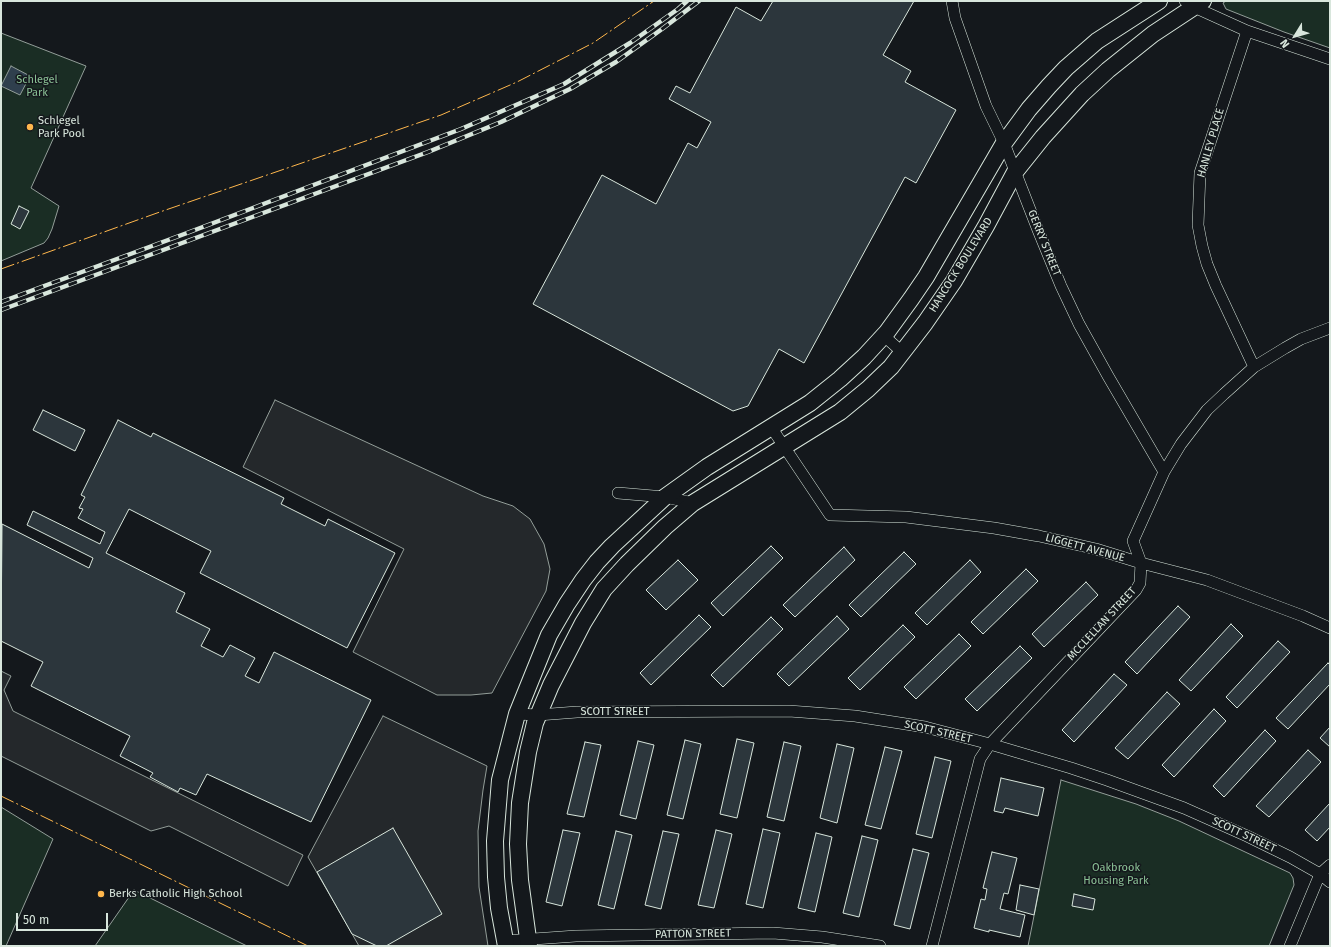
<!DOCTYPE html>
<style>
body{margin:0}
#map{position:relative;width:1331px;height:947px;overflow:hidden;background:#14181c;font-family:"Fira Sans",sans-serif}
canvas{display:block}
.frame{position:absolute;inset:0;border:2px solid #d8e6dc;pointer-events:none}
.north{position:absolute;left:1275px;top:16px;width:40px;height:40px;-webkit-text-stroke:3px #14181c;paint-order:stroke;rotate:233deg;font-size:11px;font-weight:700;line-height:16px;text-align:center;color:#d8e6dc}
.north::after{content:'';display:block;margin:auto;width:14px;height:18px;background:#d8e6dc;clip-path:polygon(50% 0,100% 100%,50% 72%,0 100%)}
.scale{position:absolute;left:16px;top:913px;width:92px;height:18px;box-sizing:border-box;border:2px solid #d8e6dc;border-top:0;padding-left:5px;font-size:12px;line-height:14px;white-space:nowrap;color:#d8e6dc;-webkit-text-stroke:3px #14181c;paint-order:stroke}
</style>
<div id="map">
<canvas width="1331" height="947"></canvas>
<div class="frame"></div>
<div class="north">N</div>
<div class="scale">50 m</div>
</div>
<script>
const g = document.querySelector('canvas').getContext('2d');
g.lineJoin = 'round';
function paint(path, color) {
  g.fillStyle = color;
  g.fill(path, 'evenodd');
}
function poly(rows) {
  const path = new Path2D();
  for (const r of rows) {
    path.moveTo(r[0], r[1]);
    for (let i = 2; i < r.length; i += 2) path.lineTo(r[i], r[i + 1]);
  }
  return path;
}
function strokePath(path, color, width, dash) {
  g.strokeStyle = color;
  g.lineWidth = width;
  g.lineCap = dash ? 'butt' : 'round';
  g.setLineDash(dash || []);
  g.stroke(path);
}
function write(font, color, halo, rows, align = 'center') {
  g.font = font + ' "Fira Sans",sans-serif';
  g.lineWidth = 3;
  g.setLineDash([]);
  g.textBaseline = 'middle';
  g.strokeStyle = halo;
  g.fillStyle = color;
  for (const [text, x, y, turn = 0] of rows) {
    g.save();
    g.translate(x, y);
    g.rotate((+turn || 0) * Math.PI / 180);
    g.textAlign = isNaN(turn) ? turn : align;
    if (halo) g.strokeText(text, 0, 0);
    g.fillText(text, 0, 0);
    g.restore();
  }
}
const green = poly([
 [1226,1,1330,1,1330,48,1284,32,1226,9,1223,3,1226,1],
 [1,33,86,66,31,188,59,206,52,229,48,238,44,243,1,261,1,33],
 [1061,780,1136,804,1179,821,1290,873,1293,878,1294,885,1269,946,1028,946,1061,780],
 [1,807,53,839,6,946,1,946,1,807],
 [134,890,247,946,95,946,134,890]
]);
const parking = poly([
 [275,400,483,496,513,506,530,519,544,544,550,569,546,591,492,693,471,695,437,695,353,652,404,549,243,467,275,400],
 [1,671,11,676,4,690,13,711,303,855,288,886,169,826,151,831,1,756,1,671],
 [383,716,487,766,483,790,478,831,479,887,488,946,359,946,308,857,383,716]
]);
const water = poly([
 [11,66,30,76,20,95,1,86,11,66]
]);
const building = poly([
 [773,1,914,1,883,55,911,71,905,82,956,110,916,183,905,177,804,363,779,349,748,406,733,411,533,304,602,175,656,204,688,143,697,148,711,122,669,99,676,86,690,93,736,7,761,21,773,1],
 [19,206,29,211,20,229,11,224,19,206],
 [43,410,85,430,75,451,33,430,43,410],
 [118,420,151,437,153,433,284,498,281,504,325,526,328,519,395,553,347,648,200,573,211,551,129,509,106,553,185,593,176,612,210,629,201,646,223,657,230,645,255,658,245,676,259,683,274,652,371,700,311,822,207,774,196,795,180,788,178,792,150,777,153,773,120,756,130,736,31,686,43,662,1,641,2,524,89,568,93,558,27,525,33,511,100,544,105,532,78,518,83,509,79,508,85,497,81,495,118,420],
 [771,546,783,558,723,616,711,603,771,546],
 [844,547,855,560,795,617,783,605,844,547],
 [904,552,916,564,861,617,849,605,904,552],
 [678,560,698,580,666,610,646,590,678,560],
 [970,560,981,572,927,625,915,613,970,560],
 [1026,569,1038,581,983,634,971,622,1026,569],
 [1086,582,1098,595,1044,647,1032,634,1086,582],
 [1178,606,1190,617,1137,674,1125,662,1178,606],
 [699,615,711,627,651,685,640,673,699,615],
 [837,616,849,629,789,686,777,674,837,616],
 [771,617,783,629,723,687,711,675,771,617],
 [1231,624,1243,636,1191,691,1179,680,1231,624],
 [903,625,915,637,860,690,848,678,903,625],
 [959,634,971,646,916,699,904,687,959,634],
 [1278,641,1290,652,1237,708,1226,697,1278,641],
 [1020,646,1032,658,977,711,965,699,1020,646],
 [1328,663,1330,665,1330,684,1288,729,1276,718,1328,663],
 [1114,674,1127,685,1074,742,1062,730,1114,674],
 [1167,692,1180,704,1128,759,1115,748,1167,692],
 [1214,709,1226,721,1174,777,1162,765,1214,709],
 [1330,727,1330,747,1320,738,1330,727],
 [1265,730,1276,741,1224,797,1213,786,1265,730],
 [737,739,754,743,737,818,720,814,737,739],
 [685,740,701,744,683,819,667,815,685,740],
 [638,741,654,745,636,819,620,815,638,741],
 [585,742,601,745,584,817,567,814,585,742],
 [784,742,801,746,784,821,767,817,784,742],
 [837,744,854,748,837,823,820,818,837,744],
 [885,747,902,751,881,829,865,825,885,747],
 [1308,750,1321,762,1269,817,1256,806,1308,750],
 [935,757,951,761,932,838,916,834,935,757],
 [1001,778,1044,788,1038,816,1005,808,1003,813,994,811,1001,778],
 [1330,803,1330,827,1317,841,1305,830,1330,803],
 [393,828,442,914,386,946,377,946,352,934,317,872,393,828],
 [763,829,780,833,763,908,746,904,763,829],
 [563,830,580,833,562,906,546,902,563,830],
 [716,830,732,834,714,908,698,905,716,830],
 [616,831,632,835,614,909,598,905,616,831],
 [663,831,679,834,661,909,645,905,663,831],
 [816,833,832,837,815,912,798,908,816,833],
 [862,836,878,840,859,917,843,913,862,836],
 [913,849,929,853,910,929,894,925,913,849],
 [992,852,1017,858,1008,894,1004,893,1000,909,1025,915,1020,937,989,930,989,932,974,928,981,899,985,900,987,889,983,888,992,852],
 [1020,885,1039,889,1034,915,1016,910,1020,885],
 [1074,894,1095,899,1093,910,1072,906,1074,894]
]);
const street = poly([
 [952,1,955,18,986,106,1004,143,1038,230,1061,286,1079,324,1108,376,1164,472],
 [1185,1,1194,7,1247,31,1330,59],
 [1247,31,1200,173,1198,225,1202,246,1207,264,1216,286,1254,367],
 [883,335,902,352],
 [771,427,830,515,906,517,994,528,1039,536,1096,549,1141,563,1207,580,1303,616,1330,628],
 [618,493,665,497,693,503],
 [517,714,538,715,577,712,789,711,855,716,925,727,990,744,1071,768,1107,780,1184,808,1247,836,1290,857,1320,874,1330,882],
 [505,941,576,936,773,933,822,937,880,946],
 [932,946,980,759,990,744,1136,590,1140,583,1141,563,1133,541,1164,472,1181,444,1207,410,1224,394,1254,367,1285,348,1301,339,1330,328],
 [1290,946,1320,874,1330,865]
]);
const secondary = poly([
 [506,946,499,908,496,877,495,841,500,780,517,714,534,672,549,635,567,604,583,580,597,562,612,546,665,497,707,467,810,403,840,379,864,357,887,332,911,299,926,277,1004,143,1029,109,1049,86,1066,68,1097,41,1159,1],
 [529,946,520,880,518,844,520,803,528,752,535,723,551,685,583,623,604,589,627,564,665,527,693,503,840,412,868,389,891,367,925,323,954,281,986,226,1015,172,1043,137,1082,94,1108,70,1153,34,1203,1]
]);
const rail = poly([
 [1,302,187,233,461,129,564,84,630,43,678,9,687,1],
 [1,310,428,152,501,122,570,89,616,62,662,29,699,1]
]);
const power = poly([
 [1,269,157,213,441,115,517,82,593,43,654,1],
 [1,796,308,946]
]);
const markers = [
 [30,127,4,"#ffb74d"],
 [101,894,4,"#ffb74d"]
];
const parkNames = [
 ["Schlegel",37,80],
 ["Park",37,93],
 ["Oakbrook",1116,868],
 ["Housing Park",1116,881]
];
const poiNames = [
 ["Schlegel",38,121],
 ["Park Pool",38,134],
 ["Berks Catholic High School",109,894]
];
const streetNames = [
 ["HANLEY PLACE",1211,143,-74],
 ["GERRY STREET",1044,243,68],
 ["HANCOCK BOULEVARD",961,265,-58],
 ["LIGGETT AVENUE",1085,548,15],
 ["MCCLELLAN STREET",1102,624,-47],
 ["SCOTT STREET",615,712],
 ["SCOTT STREET",938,732,13],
 ["SCOTT STREET",1244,835,25],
 ["PATTON STREET",693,934,-1]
];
paint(green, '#1a2d24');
strokePath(green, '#939e99', 1);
paint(parking, '#24282b');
strokePath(parking, '#939e99', 1);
paint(water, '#2f3f4d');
strokePath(water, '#939e99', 1);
paint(building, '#2c363c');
strokePath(building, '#d8e6dc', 1);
strokePath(street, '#d8e6dc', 12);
strokePath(secondary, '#d8e6dc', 18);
strokePath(street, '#14181c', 11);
strokePath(secondary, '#14181c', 16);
strokePath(rail, '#d8e6dc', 4.5);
strokePath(rail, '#14181c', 3, [9]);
strokePath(power, '#ffb74d', 1, [14, 3, 2, 3]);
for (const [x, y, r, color] of markers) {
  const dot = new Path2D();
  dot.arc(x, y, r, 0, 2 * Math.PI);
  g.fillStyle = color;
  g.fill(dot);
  strokePath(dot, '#14181c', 1.5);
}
write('11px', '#8ac095', '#14181c', parkNames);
write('11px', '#d8e6dc', '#14181c', poiNames, 'left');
write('11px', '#d8e6dc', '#14181c', streetNames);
</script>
